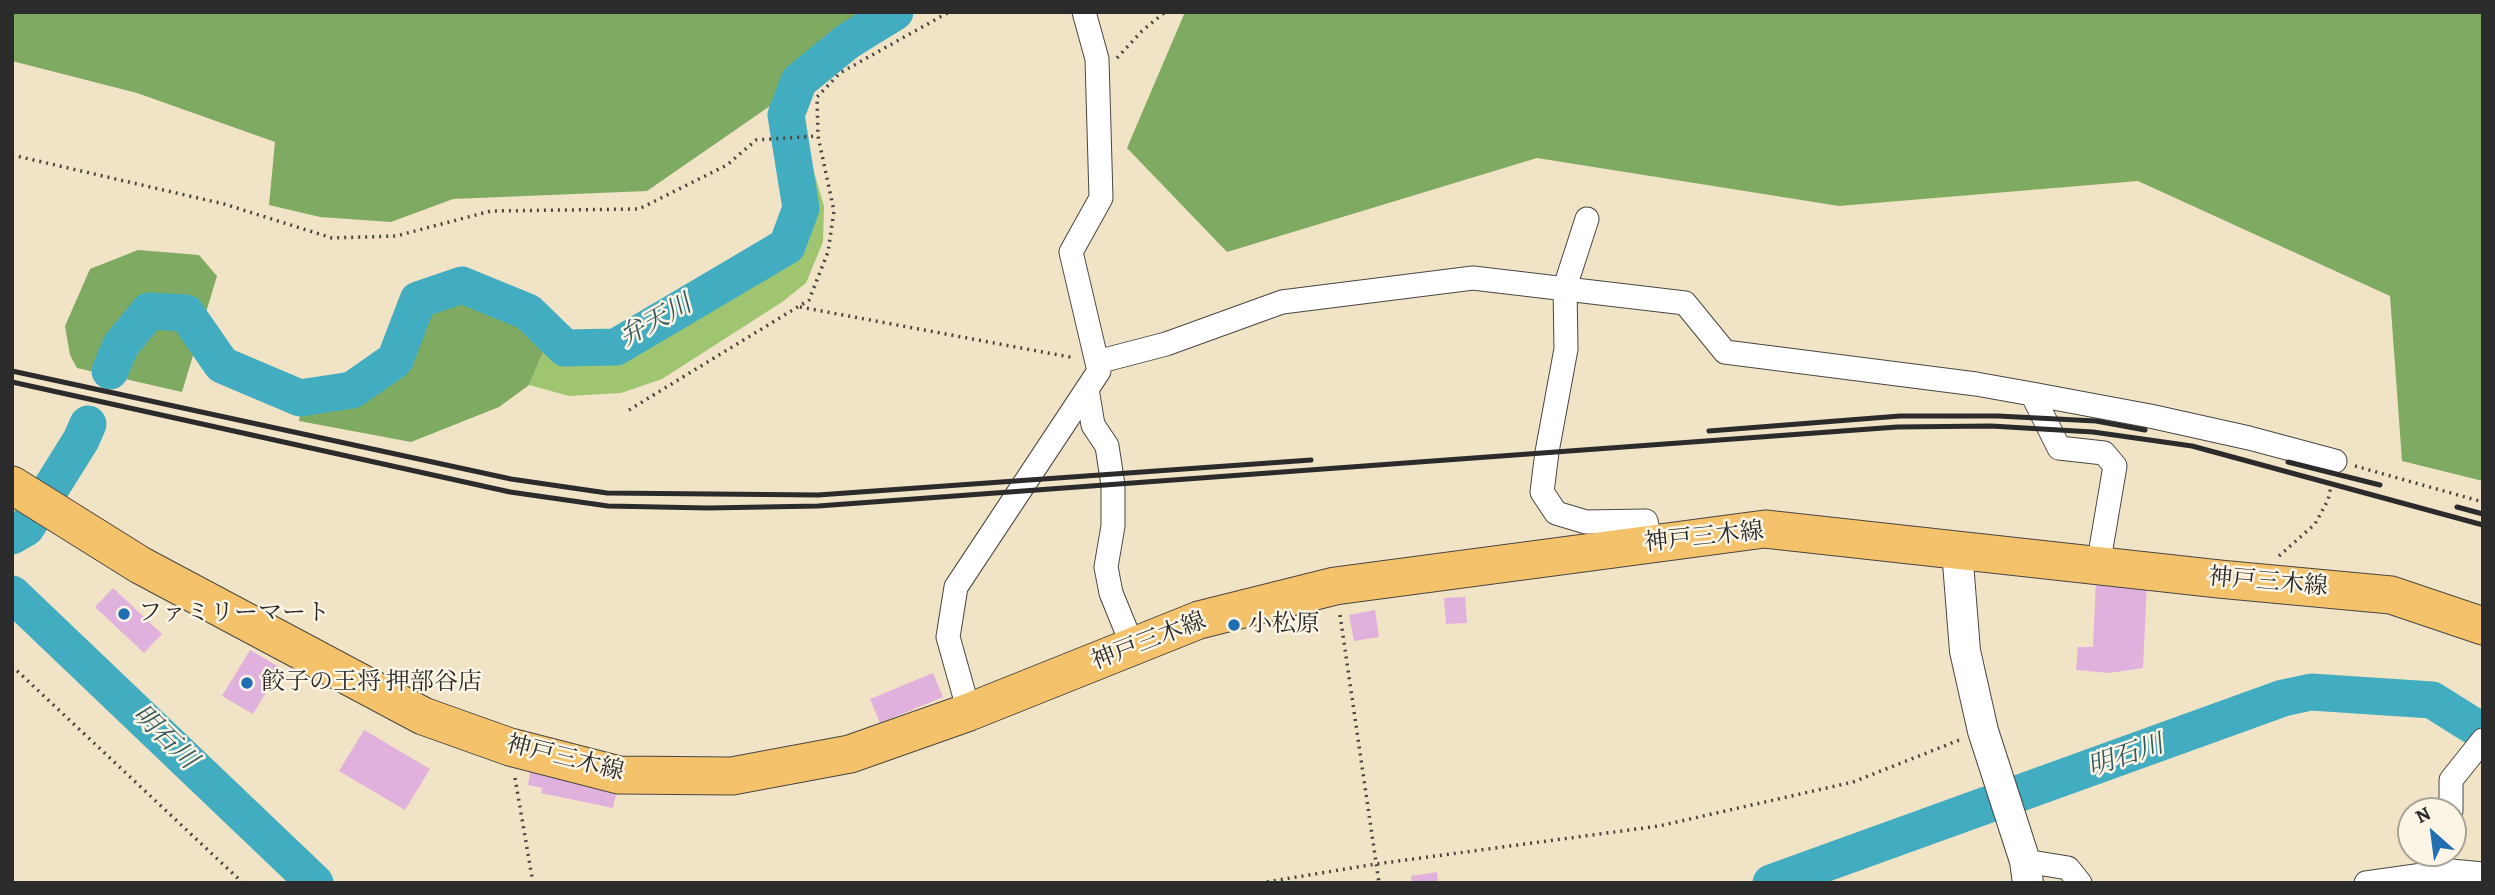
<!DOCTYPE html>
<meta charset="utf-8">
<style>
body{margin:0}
#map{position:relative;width:2495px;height:895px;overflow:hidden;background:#f1e3c5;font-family:Alegreya,serif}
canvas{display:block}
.frame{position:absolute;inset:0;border:14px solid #2b2b2b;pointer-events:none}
.north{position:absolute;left:2397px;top:797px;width:70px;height:70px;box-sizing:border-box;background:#fcf5e5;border:2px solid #a8a49b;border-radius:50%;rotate:332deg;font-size:19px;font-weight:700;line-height:28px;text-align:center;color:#2b2b2b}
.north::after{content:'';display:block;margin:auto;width:24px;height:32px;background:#1f6fb2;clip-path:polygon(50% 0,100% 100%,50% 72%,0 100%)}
</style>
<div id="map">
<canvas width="2495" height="895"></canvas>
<div class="frame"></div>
<div class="north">N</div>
</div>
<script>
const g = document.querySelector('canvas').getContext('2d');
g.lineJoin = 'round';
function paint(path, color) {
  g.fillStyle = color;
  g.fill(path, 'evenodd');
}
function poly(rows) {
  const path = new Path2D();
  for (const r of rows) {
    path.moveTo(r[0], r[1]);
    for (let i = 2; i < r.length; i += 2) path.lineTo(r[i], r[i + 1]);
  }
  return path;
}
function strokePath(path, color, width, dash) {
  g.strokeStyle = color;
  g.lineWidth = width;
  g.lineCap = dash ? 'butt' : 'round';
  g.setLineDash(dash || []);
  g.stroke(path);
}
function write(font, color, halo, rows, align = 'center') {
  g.font = font + ' Alegreya,"Noto Serif JP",serif';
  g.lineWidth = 5;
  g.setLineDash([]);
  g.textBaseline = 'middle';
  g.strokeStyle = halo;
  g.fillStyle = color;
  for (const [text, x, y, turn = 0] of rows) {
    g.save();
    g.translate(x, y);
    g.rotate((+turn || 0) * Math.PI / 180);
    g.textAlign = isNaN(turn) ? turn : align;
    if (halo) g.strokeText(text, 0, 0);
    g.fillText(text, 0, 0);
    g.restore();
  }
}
const green = poly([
 [805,142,824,206,823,242,806,283,782,302,662,379,621,393,569,396,529,385,546,345,573,360,640,349,762,276,798,239,808,208,795,146]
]);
const forest = poly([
 [12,12,906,12,647,191,453,199,391,222,320,217,269,205,275,142,137,93,12,61],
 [1185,12,2483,12,2483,481,2402,461,2390,296,2138,181,1839,206,1537,158,1227,252,1127,148],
 [138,250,199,255,217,276,182,392,77,368,70,355,65,326,90,269],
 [458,296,516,314,546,345,529,385,499,407,411,442,299,421,301,408,362,400,401,362,421,317]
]);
const river = poly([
 [110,371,121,345,149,311,186,313,222,365,300,398,352,390,395,360,418,300,462,285,528,312,565,348,616,347,787,246,801,208,786,115,799,81,848,41,895,12],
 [12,536,26,528,81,440,88,424],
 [12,594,315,883],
 [1771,883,2247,711,2283,698,2311,692,2432,700,2483,732]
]);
const building = poly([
 [2096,581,2147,583,2143,668,2109,673,2076,670,2078,647,2093,647],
 [113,588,162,634,144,653,95,607],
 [1465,597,1467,623,1446,624,1444,598],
 [1375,610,1379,637,1354,641,1349,615],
 [250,650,281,668,253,714,222,696],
 [933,673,943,697,880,723,870,699],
 [364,730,430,769,405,810,339,771],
 [530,772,617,790,613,808,541,793,542,788,528,785],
 [1437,872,1438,883,1412,883,1411,876]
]);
const path = poly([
 [1117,58,1142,31,1165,12],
 [12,155,224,204,332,238,396,236,491,211,639,209,727,165,756,140,818,136],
 [800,307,1075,358],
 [629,410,809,300,828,252,834,211,818,136,817,97,840,73,949,12],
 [2355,466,2483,502],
 [2279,556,2315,524,2328,500,2332,482],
 [1340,615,1379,883],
 [12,666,243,883],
 [515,778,533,883],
 [1260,883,1376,864,1659,826,1853,782,1962,739]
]);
const minor = poly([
 [1587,219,1565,287,1566,349,1547,452,1542,492,1556,513,1586,522,1646,521,1651,544],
 [1097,362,1166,344,1282,302,1473,278,1685,303,1725,352,1976,384,2032,394,2059,448,2104,453,2115,466,2098,566],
 [1087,389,1093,425,1107,446,1113,485,1113,526,1106,567,1111,593,1133,647],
 [2032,394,2150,416,2249,438,2335,461],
 [969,712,948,637,956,587,1099,371,1071,252,1101,198,1097,59,1084,12],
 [2451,811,2451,780,2483,740],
 [2025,861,2068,868,2080,883],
 [2366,883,2451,871,2483,874]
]);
const tertiary = poly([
 [1957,550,1965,651,1983,731,2025,861,2028,883]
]);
const primary = poly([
 [12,485,140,565,423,716,510,747,619,775,732,776,850,754,969,712,1199,620,1335,586,1765,529,2219,579,2391,595,2483,626]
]);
const rail = poly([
 [12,371,511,479,607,493,818,495,1311,460],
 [12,382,510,492,608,506,708,508,818,506,1897,427,1991,426,2093,432,2192,446,2483,525],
 [1709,431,1900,416,1998,416,2096,421,2145,430],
 [2288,462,2380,485],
 [2457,507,2483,514]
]);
const markers = [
 [124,614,7,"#1f6fb2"],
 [1234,625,7,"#1f6fb2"],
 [247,683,7,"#1f6fb2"]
];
const streetNames = [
 ["神戸三木線",1704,538,-6],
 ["神戸三木線",2268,583,5],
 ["神戸三木線",1149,642,-21],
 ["神戸三木線",565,759,14]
];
const poiNames = [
 ["ファミリーマート",138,614],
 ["小松原",1248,625],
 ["餃子の王将 押部谷店",261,683]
];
const waterNames = [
 ["弁天川",656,322,-29],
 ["明石川",164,738,44],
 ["明石川",2126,757,-19]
];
paint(green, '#9fc570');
paint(forest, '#7faa62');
strokePath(river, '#42adc1', 37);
paint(building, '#e1b1dd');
strokePath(minor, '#494742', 25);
strokePath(tertiary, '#494742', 32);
strokePath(primary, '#494742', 39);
strokePath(path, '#494742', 3.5, [2, 5]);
strokePath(minor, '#fff', 23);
strokePath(tertiary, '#fff', 30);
strokePath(primary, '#f3c26a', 37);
strokePath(rail, '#2b2b2b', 5);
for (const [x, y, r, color] of markers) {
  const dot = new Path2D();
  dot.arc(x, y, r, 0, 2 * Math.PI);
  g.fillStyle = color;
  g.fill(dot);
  strokePath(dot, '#fcf5e5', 2.5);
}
write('24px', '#2b2b2b', '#fcf5e5', streetNames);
write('24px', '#2b2b2b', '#fcf5e5', poiNames, 'left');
write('italic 26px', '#335860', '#fcf5e5', waterNames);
</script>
